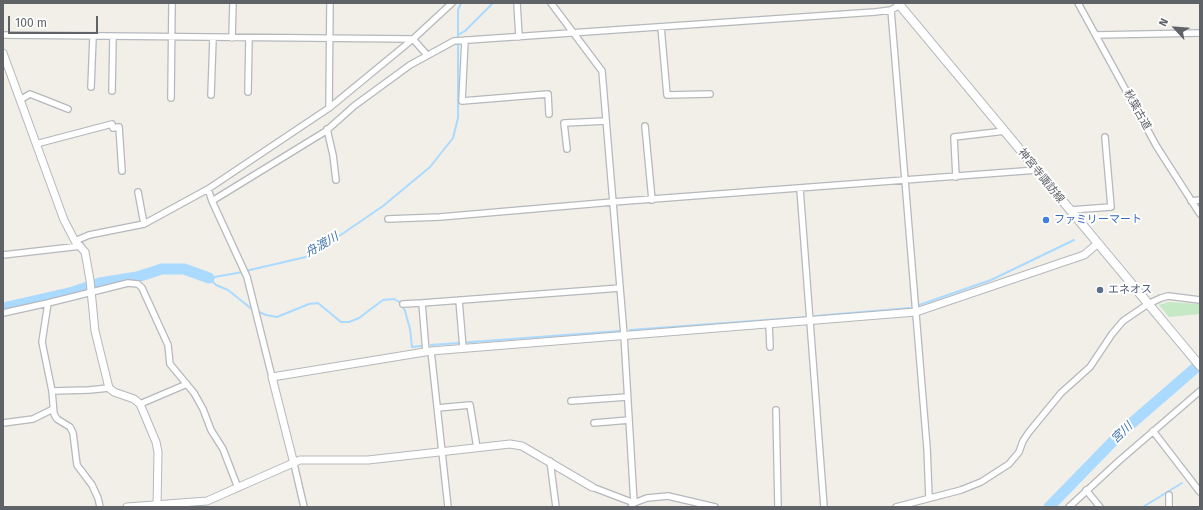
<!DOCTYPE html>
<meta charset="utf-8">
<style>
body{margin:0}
#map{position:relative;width:1203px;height:510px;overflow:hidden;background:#f1efe8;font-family:"Fira Sans",sans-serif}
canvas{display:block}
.frame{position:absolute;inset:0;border:4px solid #5f6368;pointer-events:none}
.north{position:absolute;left:1155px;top:8px;width:40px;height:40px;-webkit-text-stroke:3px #fff;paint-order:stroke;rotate:296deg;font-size:11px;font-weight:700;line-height:16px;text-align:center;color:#5f6368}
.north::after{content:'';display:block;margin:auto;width:14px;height:18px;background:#5f6368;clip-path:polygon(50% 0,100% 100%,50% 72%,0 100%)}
.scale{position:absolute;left:8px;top:16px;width:90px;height:18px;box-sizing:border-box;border:2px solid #5f6368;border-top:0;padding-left:5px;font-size:12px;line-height:14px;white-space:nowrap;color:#5f6368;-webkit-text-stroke:3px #fff;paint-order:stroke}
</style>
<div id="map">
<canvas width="1203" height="510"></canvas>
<div class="frame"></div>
<div class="north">N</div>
<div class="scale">100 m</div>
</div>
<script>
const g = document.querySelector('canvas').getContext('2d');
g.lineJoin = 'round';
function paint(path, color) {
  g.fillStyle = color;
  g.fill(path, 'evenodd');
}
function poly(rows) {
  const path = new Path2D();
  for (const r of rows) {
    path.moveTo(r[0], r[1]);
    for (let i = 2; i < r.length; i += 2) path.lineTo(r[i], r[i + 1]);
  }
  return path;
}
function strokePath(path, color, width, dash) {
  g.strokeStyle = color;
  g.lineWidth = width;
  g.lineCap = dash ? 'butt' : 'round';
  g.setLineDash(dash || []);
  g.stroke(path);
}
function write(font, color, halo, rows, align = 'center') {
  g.font = font + ' "Fira Sans","Noto Sans JP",sans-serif';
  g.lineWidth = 4;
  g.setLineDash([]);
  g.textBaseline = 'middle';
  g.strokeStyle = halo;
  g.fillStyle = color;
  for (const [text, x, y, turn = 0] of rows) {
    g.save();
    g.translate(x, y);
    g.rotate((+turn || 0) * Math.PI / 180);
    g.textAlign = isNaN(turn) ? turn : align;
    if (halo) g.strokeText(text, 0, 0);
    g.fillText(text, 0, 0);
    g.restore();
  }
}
const green = poly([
 [1168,302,1200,304,1200,314,1169,317,1159,305]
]);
const stream = poly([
 [458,35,465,31,493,3],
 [209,278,237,273,310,256,383,206,430,167,453,138,458,118,458,10,461,3],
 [209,278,216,285,228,290,253,310],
 [919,305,991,280,1074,240],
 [257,311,266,315,277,317,309,304,318,303,341,322,349,322,359,318,383,300,394,299,401,303,405,311,410,329,412,347,421,346],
 [815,316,910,308],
 [630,330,807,317],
 [431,345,619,331],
 [1143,507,1182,483]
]);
const river = poly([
 [3,308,73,292,100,283,137,277,162,269,184,269,209,278],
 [1049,507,1125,429,1200,364]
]);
const minor = poly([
 [517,3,519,37],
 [551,3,602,71,624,335,634,503],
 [1078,3,1157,147,1200,214],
 [891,10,927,448,929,498],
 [661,27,667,95,710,94],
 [3,35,413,39],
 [1096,35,1200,33],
 [232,38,233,3],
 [413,39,427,55],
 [465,40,462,101,548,94,549,114],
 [91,87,93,37],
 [112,91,113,37],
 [248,92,249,38],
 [211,95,213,38],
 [171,98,172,3],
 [20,100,30,94,68,109],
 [329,108,330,3],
 [645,126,652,200],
 [327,129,333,155,336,180],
 [36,144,112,124,113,128,119,127,122,171],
 [567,149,564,123,606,121],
 [956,177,954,137,1005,131],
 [208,189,212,201,247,277,272,377],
 [800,189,824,507],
 [138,192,144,224],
 [212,201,326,131,354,106,410,65,454,41,875,12,891,10,900,5],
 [1191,201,1200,200],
 [1070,210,1111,207,1105,137],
 [388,219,440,217,613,202,1037,170],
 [75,241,89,235,144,224,208,189,329,108,413,39,452,3],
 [3,255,81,246],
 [459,300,463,348],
 [403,304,422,303],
 [3,313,48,303],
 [769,324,770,347],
 [431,351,448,507],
 [426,352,422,303,620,288],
 [52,391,89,390,109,388],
 [571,401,627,397],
 [140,404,187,384],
 [437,408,470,405,477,448],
 [776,410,778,507],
 [3,423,33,419,53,409],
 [594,423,629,420],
 [1153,431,1200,492],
 [550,461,556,507],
 [294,464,304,507],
 [592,487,634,503],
 [1086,490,1100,507],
 [1169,495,1169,507],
 [100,507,98,498,92,485,77,465,73,433,70,427,57,419,54,414,52,391,42,342,48,303,128,283,138,284,142,288,168,345,170,364,194,393,203,409,211,430,223,449,238,488],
 [631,507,634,503,647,498,668,496,715,507],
 [896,507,961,490,981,482,1009,464,1019,452,1023,441,1029,432,1061,393,1090,367,1112,334,1123,321,1148,304,1161,298,1168,296,1200,300],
 [1069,507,1120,460,1200,391]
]);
const tertiary = poly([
 [3,53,64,220,75,241,85,252,90,280,95,331,109,388,114,392,134,399,140,404,156,442,158,452,157,507],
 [294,464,272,377,431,351,916,312,1084,255,1097,244],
 [127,507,207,501,300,460,368,460,510,444,522,446,592,487]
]);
const secondary = poly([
 [898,3,1200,366]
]);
const markers = [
 [1046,220,4,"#3f7fe0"],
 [1100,290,4,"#5c6f8a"]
];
const streetNames = [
 ["秋葉古道",1137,110,61],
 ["神宮寺諏訪線",1041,176,51]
];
const shopNames = [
 ["ファミリーマート",1054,220]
];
const serviceNames = [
 ["エネオス",1108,290]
];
const waterNames = [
 ["舟渡川",322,245,-30],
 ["宮川",1122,433,-44]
];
paint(green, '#c5e8c5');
strokePath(stream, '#aadaff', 2);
strokePath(river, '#aadaff', 11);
strokePath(minor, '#b5b8bc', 8);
strokePath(tertiary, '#b5b8bc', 9);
strokePath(secondary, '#b6babf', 10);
strokePath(minor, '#fff', 5.5);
strokePath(tertiary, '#fff', 7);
strokePath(secondary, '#fff', 8);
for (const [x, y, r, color] of markers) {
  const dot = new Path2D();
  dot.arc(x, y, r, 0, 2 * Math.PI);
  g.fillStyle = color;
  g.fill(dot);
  strokePath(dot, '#fff', 1.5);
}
write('11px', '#5f6368', '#fff', streetNames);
write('11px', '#366cbe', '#fff', shopNames, 'left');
write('11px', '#4e5e75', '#fff', serviceNames, 'left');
write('italic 12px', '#4174aa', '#fff', waterNames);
</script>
